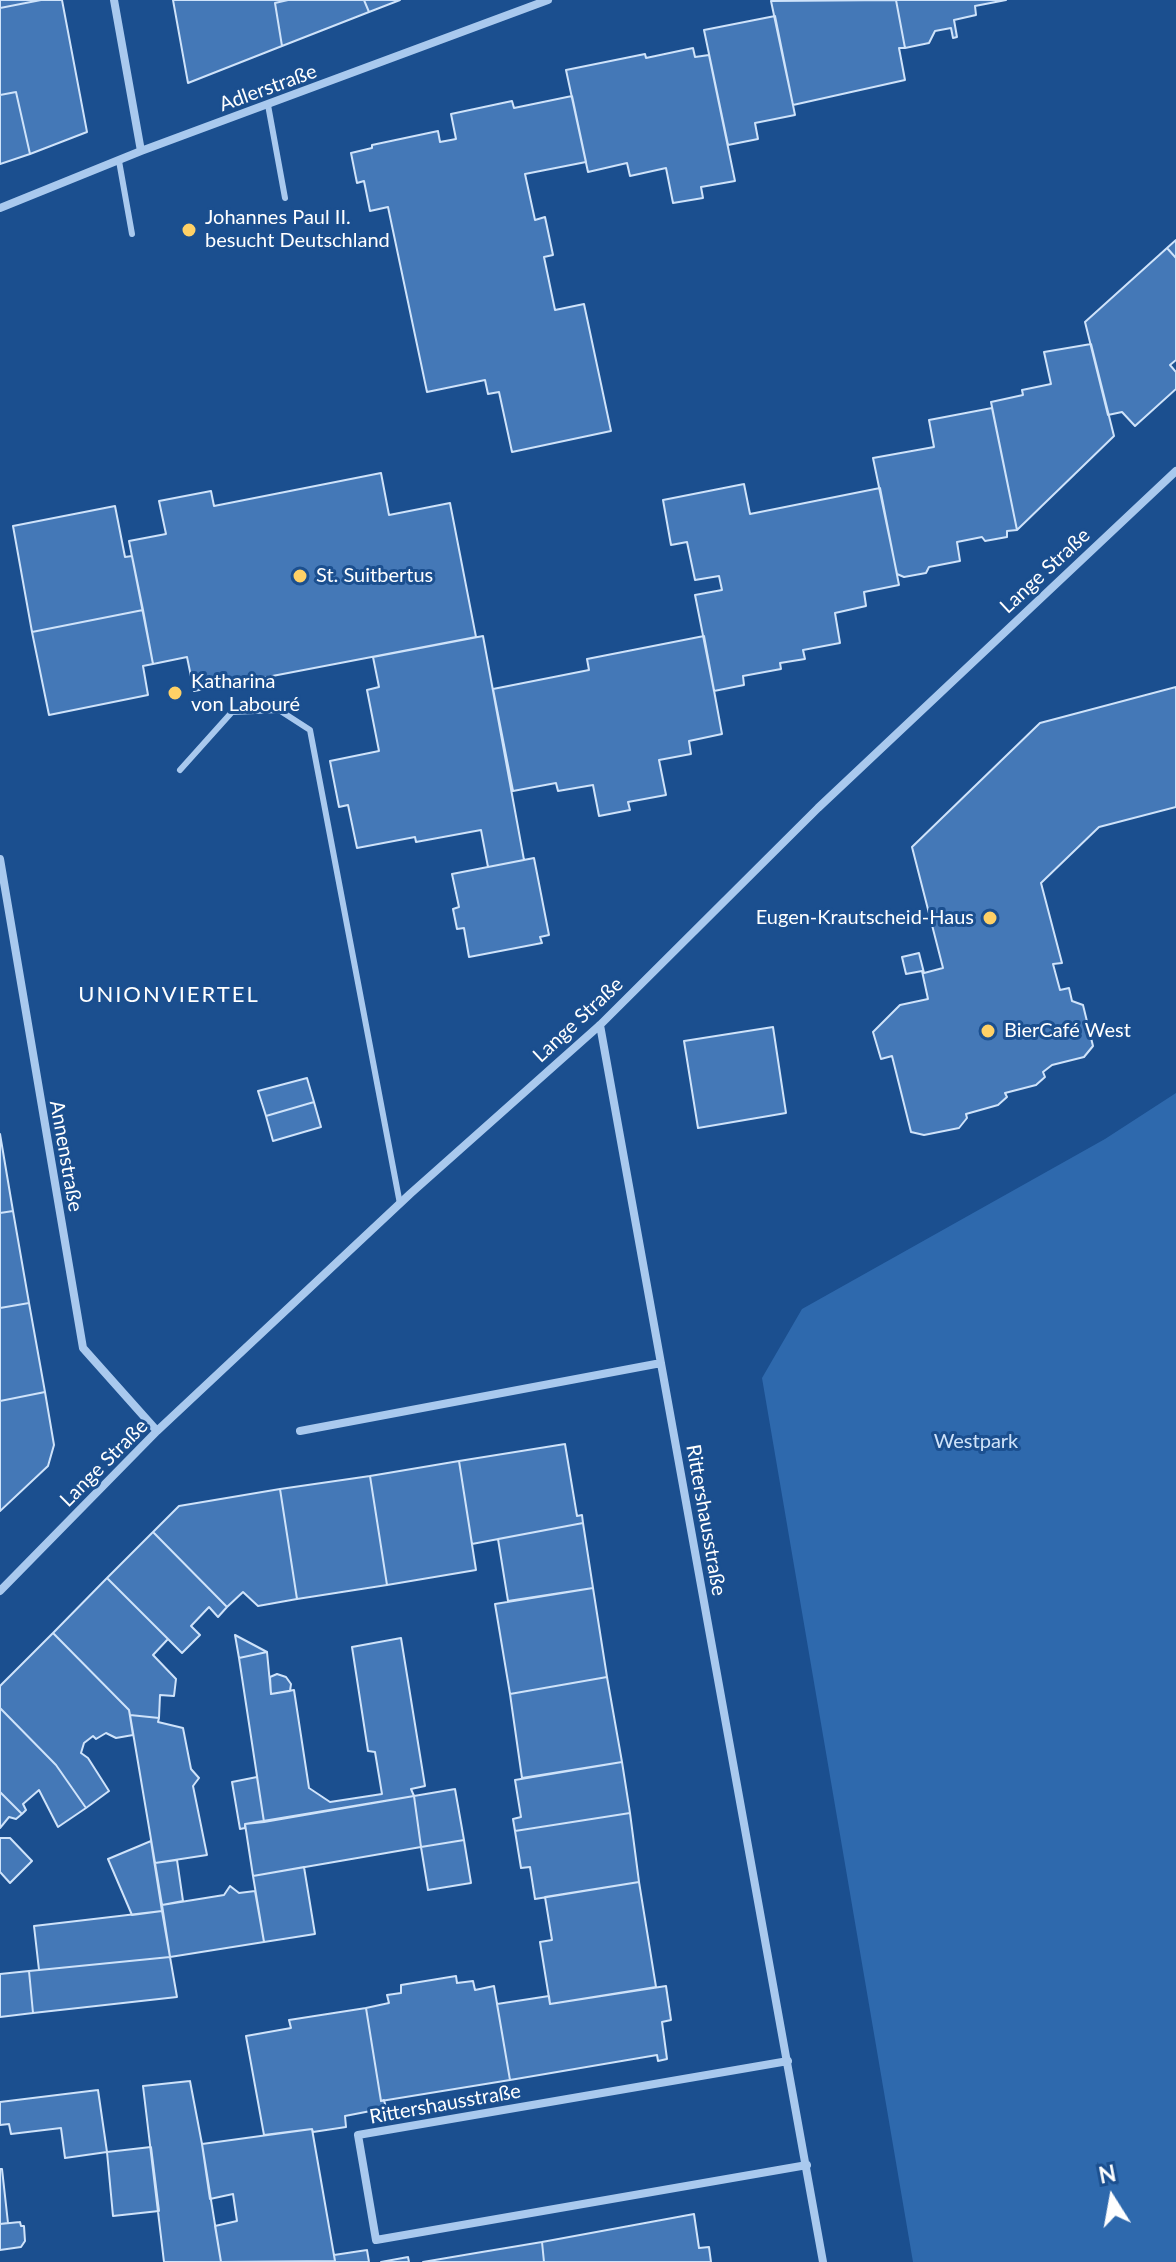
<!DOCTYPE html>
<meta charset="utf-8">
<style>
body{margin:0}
#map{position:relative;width:1176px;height:2262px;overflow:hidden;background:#1b4f8f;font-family:Lato,sans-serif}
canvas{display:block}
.north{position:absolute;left:1072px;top:2158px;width:80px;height:80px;-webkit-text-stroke:6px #1b4f8f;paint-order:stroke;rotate:349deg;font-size:22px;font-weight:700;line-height:32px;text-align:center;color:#fff}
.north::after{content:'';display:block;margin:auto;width:28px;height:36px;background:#fff;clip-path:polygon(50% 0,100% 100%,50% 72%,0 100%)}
</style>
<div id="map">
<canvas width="1176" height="2262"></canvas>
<div class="north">N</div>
</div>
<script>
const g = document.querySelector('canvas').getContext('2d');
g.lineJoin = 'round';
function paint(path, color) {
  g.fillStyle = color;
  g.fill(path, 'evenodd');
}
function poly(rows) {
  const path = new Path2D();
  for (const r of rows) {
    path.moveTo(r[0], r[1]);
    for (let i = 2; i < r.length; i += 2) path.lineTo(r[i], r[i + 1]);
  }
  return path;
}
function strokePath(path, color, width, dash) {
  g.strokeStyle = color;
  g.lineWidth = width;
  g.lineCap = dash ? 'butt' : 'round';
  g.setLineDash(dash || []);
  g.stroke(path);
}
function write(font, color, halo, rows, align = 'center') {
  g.font = font + ' Lato,sans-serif';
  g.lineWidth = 6;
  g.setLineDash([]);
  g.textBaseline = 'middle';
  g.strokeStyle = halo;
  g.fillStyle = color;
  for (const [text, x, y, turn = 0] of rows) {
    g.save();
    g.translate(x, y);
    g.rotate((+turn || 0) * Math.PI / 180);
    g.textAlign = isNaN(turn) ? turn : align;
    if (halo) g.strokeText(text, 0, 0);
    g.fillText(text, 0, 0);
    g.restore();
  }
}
const green = poly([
 [1176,1093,1176,2262,913,2262,762,1378,802,1309,1105,1139]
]);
const building = poly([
 [0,0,41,0,0,8,0,0],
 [41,0,62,0,87,132,30,154,16,92,0,95,0,8,41,0],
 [173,0,288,0,275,3,282,46,188,83,173,0],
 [364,0,369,12,282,46,275,3,288,0,364,0],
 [364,0,400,0,369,12,364,0],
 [896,0,905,48,899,48,905,80,793,105,771,1,896,0],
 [896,0,1006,0,975,6,976,15,954,20,957,37,953,38,951,28,935,31,929,43,905,48,896,0],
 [775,16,795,115,755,123,758,139,728,145,704,30,775,16],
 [693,48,695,57,709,55,735,181,701,187,703,198,673,203,666,168,630,176,627,163,588,172,566,70,645,54,646,58,693,48],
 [16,92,30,154,0,164,0,95,16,92],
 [572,96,586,162,525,174,535,220,545,217,553,255,544,257,555,310,584,304,611,431,512,452,499,392,488,394,485,380,427,392,388,207,370,211,364,181,357,183,351,153,372,148,372,145,438,131,440,142,456,139,451,114,512,101,514,108,572,96],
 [1176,240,1176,258,1167,248,1176,240],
 [1167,248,1176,258,1176,360,1170,365,1176,372,1176,389,1135,426,1122,412,1108,415,1085,322,1167,248],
 [1091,344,1114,436,1017,530,991,402,1023,395,1022,390,1051,384,1044,352,1091,344],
 [992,408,1017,530,1007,531,1007,537,985,541,982,537,957,542,960,561,929,567,926,573,904,577,897,574,873,458,934,447,929,420,992,408],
 [381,473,389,515,450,503,476,637,194,691,187,657,153,664,129,541,166,534,159,501,211,491,214,506,381,473],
 [744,484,750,514,880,488,899,585,864,592,866,606,835,613,840,643,803,650,805,659,780,663,781,669,743,676,744,685,714,691,695,595,722,590,719,576,695,580,687,542,671,545,663,500,744,484],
 [115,506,125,557,132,556,143,610,32,632,13,526,115,506],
 [143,610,153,664,143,666,148,695,49,715,32,632,143,610],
 [483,636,524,860,488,867,481,830,416,842,415,837,357,848,348,805,339,807,330,761,379,751,367,690,379,687,373,657,483,636],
 [704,636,722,734,689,741,691,754,659,760,666,795,628,802,630,810,599,816,593,785,558,791,556,783,513,791,493,689,589,670,587,659,704,636],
 [1176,687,1176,807,1099,827,1041,883,1062,963,1053,964,1060,990,1069,988,1072,1001,1083,1005,1093,1046,1084,1057,1052,1065,1043,1072,1045,1077,1036,1085,1005,1093,1007,1097,998,1105,966,1114,967,1118,959,1128,924,1135,911,1132,892,1056,881,1059,873,1032,900,1005,928,999,922,971,906,974,902,957,919,953,924,973,943,968,912,847,1040,723,1176,687],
 [534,858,549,935,540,937,542,943,469,957,464,928,457,929,453,909,459,907,452,874,534,858],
 [773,1027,786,1113,698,1128,684,1041,773,1027],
 [307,1078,314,1102,266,1116,258,1091,307,1078],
 [314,1102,321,1127,273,1141,266,1116,314,1102],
 [0,1134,13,1211,0,1213,0,1134],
 [13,1211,29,1303,0,1308,0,1213,13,1211],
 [29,1303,45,1392,0,1401,0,1308,29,1303],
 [45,1392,54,1445,48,1466,0,1511,0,1401,45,1392],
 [565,1444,577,1516,582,1515,583,1523,472,1544,459,1461,565,1444],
 [459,1461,476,1570,387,1585,370,1476,459,1461],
 [370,1476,387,1585,297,1599,280,1489,370,1476],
 [280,1489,297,1599,258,1606,243,1592,227,1607,153,1532,179,1506,280,1489],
 [583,1523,593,1588,508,1601,498,1539,583,1523],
 [153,1532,227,1607,218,1617,209,1607,191,1626,200,1635,182,1653,107,1578,153,1532],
 [107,1578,168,1639,153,1655,176,1679,174,1696,160,1695,159,1718,130,1715,129,1710,53,1633,107,1578],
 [593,1588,607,1677,510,1694,495,1604,593,1588],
 [53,1633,129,1710,133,1735,116,1738,106,1733,96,1739,93,1736,84,1743,81,1753,88,1758,109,1791,86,1808,56,1765,0,1708,0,1686,53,1633],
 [235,1635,267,1652,239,1658,235,1635],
 [401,1638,425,1786,411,1789,414,1796,264,1822,239,1658,267,1652,271,1694,294,1690,309,1788,330,1802,382,1794,375,1752,368,1751,352,1647,401,1638],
 [277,1674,286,1677,291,1684,290,1691,271,1694,270,1677,277,1674],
 [607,1677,622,1762,522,1778,510,1694,607,1677],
 [0,1708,56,1765,86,1808,58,1827,39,1790,23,1804,26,1810,22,1814,0,1792,0,1708],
 [130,1715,159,1718,158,1722,183,1728,191,1769,199,1778,193,1786,207,1855,155,1863,130,1715],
 [622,1762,630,1813,515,1831,513,1819,521,1817,515,1780,622,1762],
 [257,1777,264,1822,245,1824,245,1828,240,1829,232,1782,257,1777],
 [455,1789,464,1840,421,1847,414,1796,455,1789],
 [0,1792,22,1814,16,1819,9,1817,0,1828,0,1792],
 [414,1796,421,1847,253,1876,245,1824,414,1796],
 [630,1813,639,1882,535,1899,530,1867,521,1868,515,1831,630,1813],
 [0,1838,10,1838,32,1861,10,1883,0,1872,0,1838],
 [464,1840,471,1883,428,1890,421,1847,464,1840],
 [151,1841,162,1911,132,1915,108,1859,151,1841],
 [177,1860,183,1901,162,1905,155,1863,177,1860],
 [304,1867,315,1934,264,1942,253,1876,304,1867],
 [639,1882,656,1987,550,2004,540,1942,552,1940,545,1897,639,1882],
 [230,1886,239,1893,255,1891,264,1942,170,1957,162,1905,224,1895,230,1886],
 [162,1911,170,1957,39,1970,34,1926,162,1911],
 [170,1957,177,1997,33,2013,29,1971,170,1957],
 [29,1971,33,2013,0,2017,0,1974,29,1971],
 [456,1976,457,1983,473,1981,475,1990,494,1986,510,2080,381,2101,366,2008,389,2003,387,1995,401,1993,401,1985,456,1976],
 [666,1986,671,2020,662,2022,667,2059,658,2061,657,2055,510,2080,497,2004,549,1996,550,2004,666,1986],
 [366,2008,381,2101,384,2100,386,2108,345,2116,346,2127,313,2132,312,2129,264,2135,246,2036,291,2028,289,2020,366,2008],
 [190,2081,202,2144,221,2262,164,2262,143,2086,190,2081],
 [98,2090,107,2152,65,2158,61,2128,11,2134,9,2124,0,2125,0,2102,98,2090],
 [312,2129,335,2261,221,2262,215,2226,237,2221,233,2194,210,2199,202,2144,312,2129],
 [151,2147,159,2211,113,2216,107,2152,151,2147],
 [0,2169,2,2169,8,2223,0,2224,0,2169],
 [694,2214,699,2248,709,2247,711,2262,544,2262,542,2242,694,2214],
 [20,2222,21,2226,24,2226,25,2241,21,2247,0,2250,0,2224,20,2222],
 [542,2242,544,2262,423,2262,476,2253,542,2242],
 [367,2250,369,2262,329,2262,335,2261,334,2255,367,2250],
 [408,2257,409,2262,381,2262,408,2257]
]);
const service = poly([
 [268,105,285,198],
 [119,161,132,234],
 [180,770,232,712,279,710,310,730,400,1204]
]);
const minor = poly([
 [114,0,141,151],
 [0,208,141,151,548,0],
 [0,859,83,1348,157,1431],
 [600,1025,823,2262],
 [300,1431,661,1363],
 [0,1591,157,1431,410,1194,600,1025,818,808,1176,471],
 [788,2061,358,2135,376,2240,807,2165]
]);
const markers = [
 [189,230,8,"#ffd166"],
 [300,576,8,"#ffd166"],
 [175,693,8,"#ffd166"],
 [990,918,8,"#ffd166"],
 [988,1031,8,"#ffd166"]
];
const streetNames = [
 ["Adlerstraße",268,88,-20],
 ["Lange Straße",1045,571,-43],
 ["Lange Straße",578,1020,-43],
 ["Annenstraße",66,1156,80],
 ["Lange Straße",104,1463,-45],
 ["Rittershausstraße",706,1520,80],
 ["Rittershausstraße",445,2104,-10]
];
const poiNames = [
 ["Johannes Paul II.",205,218],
 ["besucht Deutschland",205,241],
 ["St. Suitbertus",316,576],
 ["Katharina",191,682],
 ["von Labouré",191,705],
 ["Eugen-Krautscheid-Haus",974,918,"right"],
 ["BierCafé West",1004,1031]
];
const parkNames = [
 ["Westpark",976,1442]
];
const neighbourhoodNames = [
 ["UNIONVIERTEL",169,995]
];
paint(green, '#2e69ad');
paint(building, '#4478b7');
strokePath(building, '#cfe3fa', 2);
strokePath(service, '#a9c9ee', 6);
strokePath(minor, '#a9c9ee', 8);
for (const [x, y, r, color] of markers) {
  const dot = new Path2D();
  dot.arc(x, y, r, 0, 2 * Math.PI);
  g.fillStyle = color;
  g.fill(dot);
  strokePath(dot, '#1b4f8f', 3);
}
write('20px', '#fff', '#1b4f8f', streetNames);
write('20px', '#fff', '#1b4f8f', poiNames, 'left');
write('20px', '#cfe3fa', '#1b4f8f', parkNames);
g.letterSpacing = '2px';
write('22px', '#fff', '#1b4f8f', neighbourhoodNames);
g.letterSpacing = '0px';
</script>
